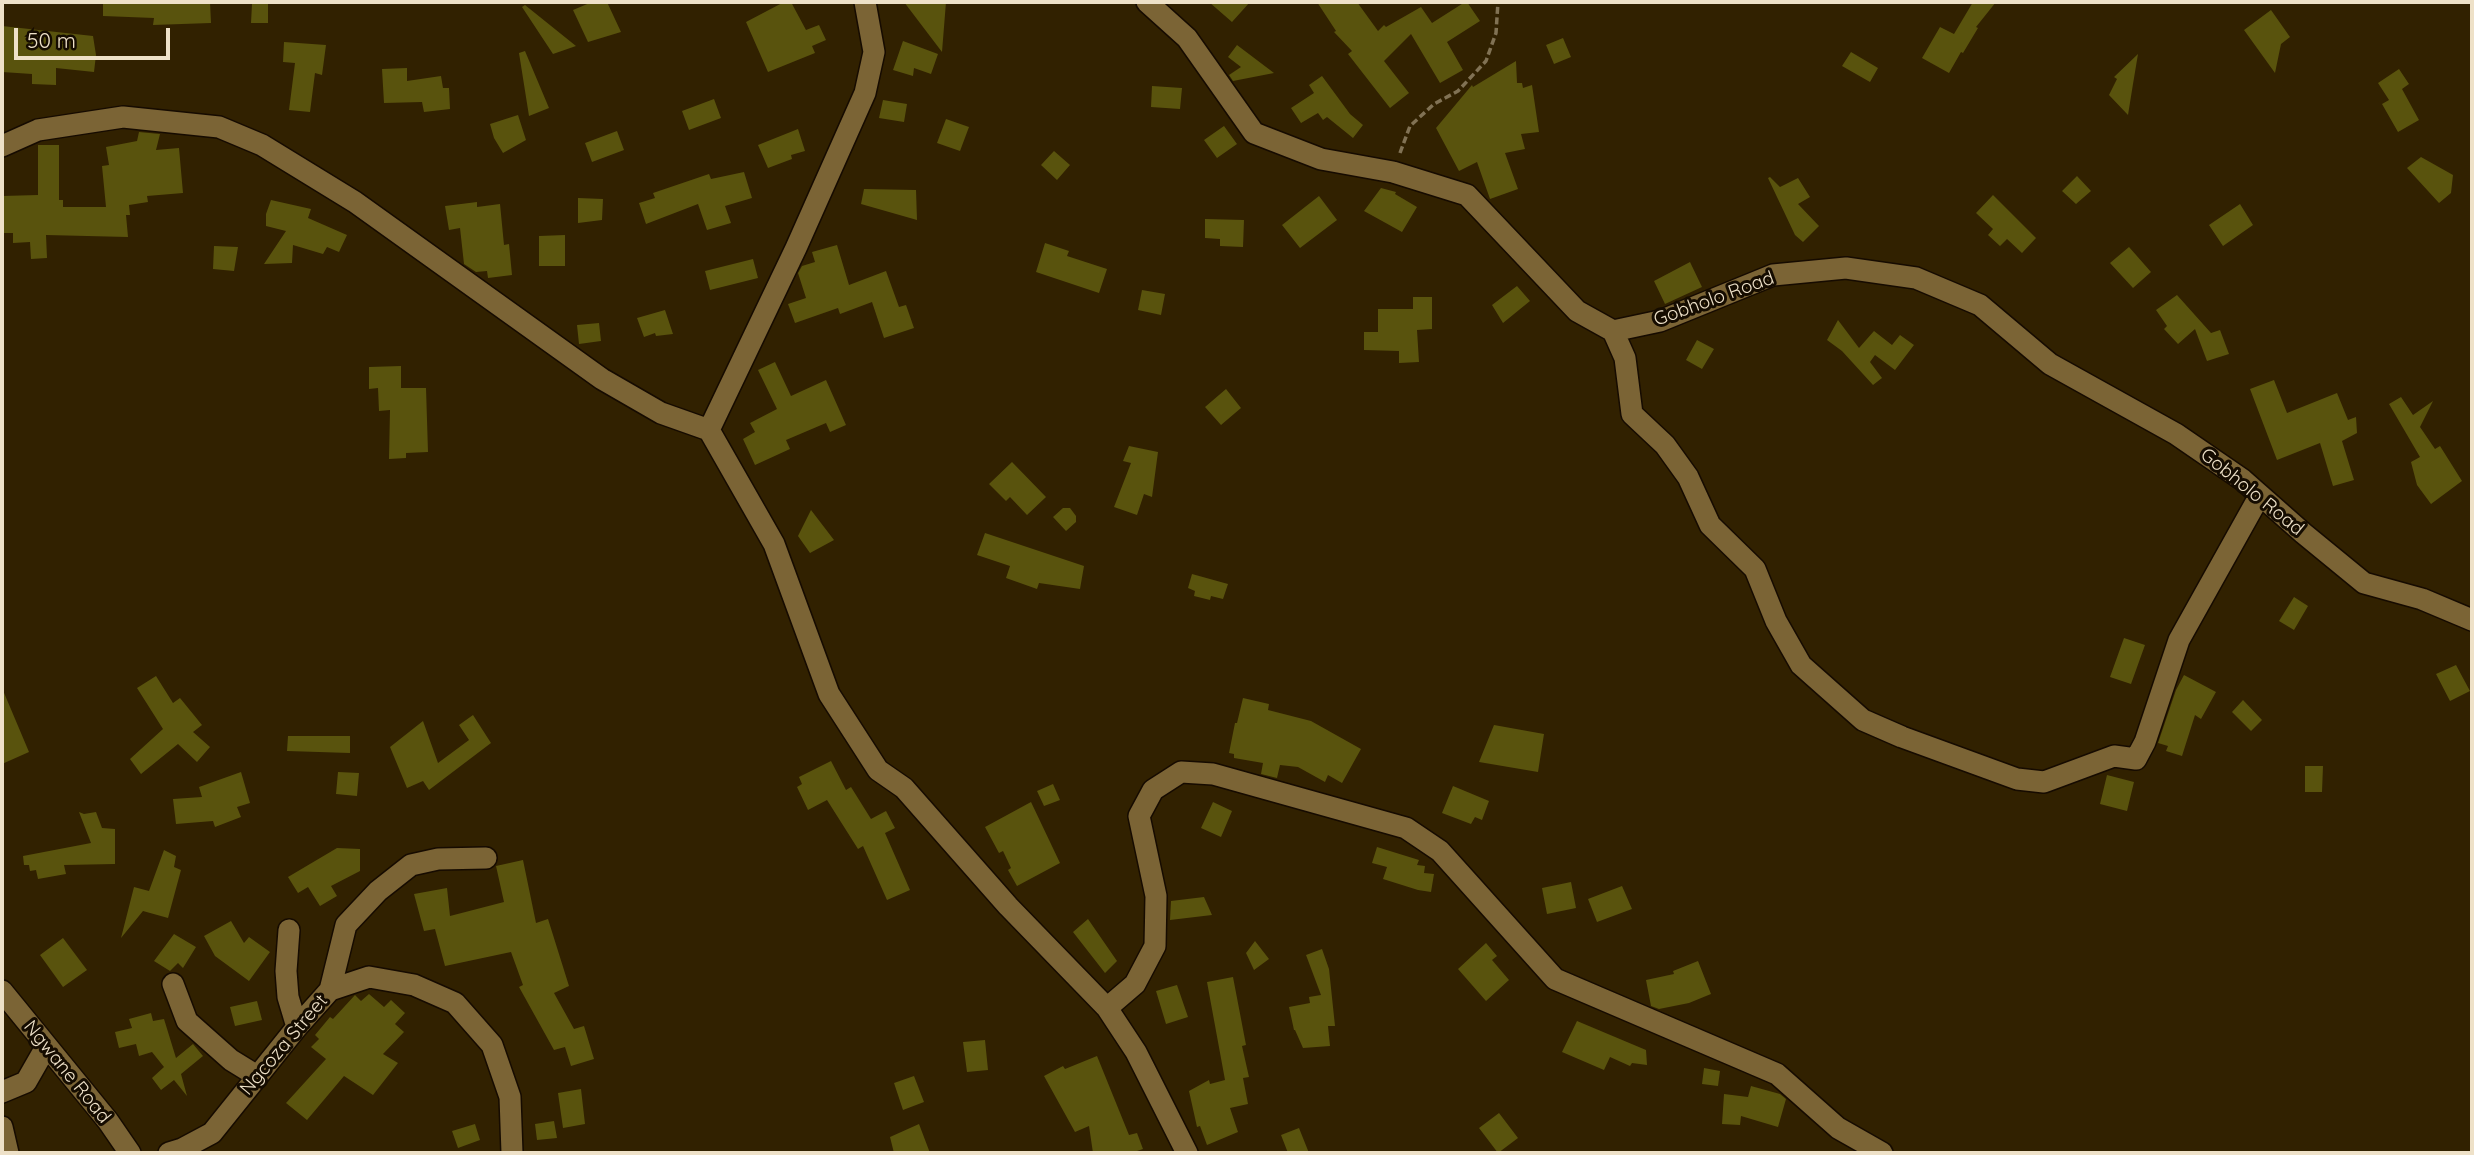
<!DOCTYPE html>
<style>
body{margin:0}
#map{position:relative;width:2474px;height:1155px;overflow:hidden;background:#312100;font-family:Quicksand,sans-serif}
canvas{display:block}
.frame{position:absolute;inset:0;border:4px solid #eee1c8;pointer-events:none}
.scale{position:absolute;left:14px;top:28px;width:156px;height:32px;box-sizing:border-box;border:4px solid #eee1c8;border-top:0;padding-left:9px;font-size:21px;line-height:24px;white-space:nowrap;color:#eee1c8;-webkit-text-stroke:5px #150c00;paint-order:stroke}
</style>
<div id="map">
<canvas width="2474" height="1155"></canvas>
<div class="frame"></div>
<div class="scale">50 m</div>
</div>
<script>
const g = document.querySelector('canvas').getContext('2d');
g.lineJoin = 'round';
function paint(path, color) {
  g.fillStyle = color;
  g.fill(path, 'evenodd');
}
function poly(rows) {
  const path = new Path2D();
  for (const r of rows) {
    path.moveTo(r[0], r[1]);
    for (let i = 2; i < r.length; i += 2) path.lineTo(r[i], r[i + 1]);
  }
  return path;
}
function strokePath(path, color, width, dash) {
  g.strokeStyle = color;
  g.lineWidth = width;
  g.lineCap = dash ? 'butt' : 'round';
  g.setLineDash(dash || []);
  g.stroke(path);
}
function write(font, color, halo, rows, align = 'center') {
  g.font = font + ' Quicksand,sans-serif';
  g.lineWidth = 6;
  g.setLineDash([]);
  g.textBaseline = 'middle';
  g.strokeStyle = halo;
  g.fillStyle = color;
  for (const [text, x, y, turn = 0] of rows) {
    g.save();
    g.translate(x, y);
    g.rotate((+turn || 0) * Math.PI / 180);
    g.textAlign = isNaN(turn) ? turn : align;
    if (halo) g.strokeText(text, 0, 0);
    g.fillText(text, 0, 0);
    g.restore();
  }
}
const building = poly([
 [103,2,210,2,211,23,153,25,154,18,103,16],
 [592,2,607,2,621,32,588,42,573,10],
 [784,2,791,2,806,30,819,25,826,40,812,46,815,53,768,72,746,22],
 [904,2,946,2,942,52],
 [1209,2,1250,2,1232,22],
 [1317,2,1357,2,1378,31,1384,25,1386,27,1421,7,1432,23,1465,2,1467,2,1480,21,1447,42,1463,70,1440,83,1411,34,1384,61,1409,93,1390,108,1348,54,1352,51,1334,32,1336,31],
 [1973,2,1996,2,1976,27,1978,28,1963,53,1961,52,1949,73,1922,58,1940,27,1954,34],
 [252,4,268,4,268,23,251,23],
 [525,5,576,46,553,54,522,7],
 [2271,10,2290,37,2281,44,2275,73,2244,30],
 [2,26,93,36,96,55,94,72,56,68,56,85,32,84,32,74,2,72],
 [1563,38,1571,57,1554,64,1546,45],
 [903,41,938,54,931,74,914,68,913,76,893,70],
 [284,42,326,45,322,75,315,73,310,112,289,110,295,63,283,62],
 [1237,45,1274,73,1233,81,1229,75,1241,67,1228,57],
 [525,51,549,108,529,116,519,53],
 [1851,52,1878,68,1870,82,1842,66],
 [2138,54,2133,84,2128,115,2109,95,2117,79,2114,77],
 [1516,61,1517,83,1522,83,1523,88,1532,85,1539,132,1521,134,1525,149,1505,153,1518,189,1490,199,1477,162,1459,171,1436,128,1472,85,1473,87],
 [407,68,407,81,441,76,443,88,449,88,450,109,424,112,422,102,384,103,382,69],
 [2399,69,2409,84,2402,89,2419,120,2398,132,2382,104,2389,100,2378,83],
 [1322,76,1350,114,1363,125,1353,138,1327,117,1323,120,1318,113,1301,123,1291,108,1314,93,1309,85],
 [1152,86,1182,88,1180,109,1151,107],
 [714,99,721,118,689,130,682,111],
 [883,100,907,104,904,122,879,118],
 [518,115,526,140,503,153,494,138,490,124],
 [946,119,969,127,960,151,937,143],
 [1224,126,1237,144,1217,158,1204,140],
 [798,129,805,151,791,155,792,159,768,168,758,145],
 [617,131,624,150,592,162,585,143],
 [139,132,160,134,156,150,179,148,183,193,147,196,148,202,129,205,130,215,126,215,128,237,46,235,47,258,31,259,30,242,13,243,13,233,2,233,2,196,38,195,38,145,59,145,59,200,63,200,63,207,106,207,102,166,109,165,106,147,137,141],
 [1054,151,1070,165,1057,180,1041,165],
 [2421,157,2453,175,2451,193,2439,203,2407,168],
 [744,172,752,198,725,206,731,223,707,230,698,204,646,224,639,203,655,198,653,193,709,174,711,179],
 [2077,176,2091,191,2076,204,2062,191],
 [1770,177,1780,187,1798,178,1810,197,1798,204,1819,226,1803,242,1795,235,1768,178],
 [1381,188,1396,192,1395,194,1417,207,1402,232,1364,211],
 [864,189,916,190,917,220,861,204],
 [1993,195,2036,238,2022,253,2007,239,2000,246,1988,235,1993,229,1976,213],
 [1319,196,1337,220,1300,248,1282,225],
 [578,198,603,199,602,220,578,223],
 [271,200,311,209,308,218,347,235,339,252,327,247,323,254,293,245,292,263,264,264,286,231,266,226,266,214],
 [477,202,477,207,500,204,504,245,509,244,512,275,488,278,487,271,476,272,464,264,460,228,449,230,445,206],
 [2240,204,2253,225,2223,246,2209,225],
 [1205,219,1244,220,1243,247,1220,246,1220,239,1205,238],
 [565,235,565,266,539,266,539,236],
 [1045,243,1069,251,1067,256,1107,269,1099,293,1036,272],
 [837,245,849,285,886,271,899,307,906,305,914,328,884,338,872,302,840,314,838,308,795,323,788,304,806,298,798,273,802,266,815,262,812,252],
 [214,246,238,247,234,271,213,269],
 [2129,247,2151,272,2133,288,2110,263],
 [753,259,758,278,710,290,705,271],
 [1690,262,1702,287,1665,304,1654,281],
 [1517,286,1530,301,1503,323,1492,305],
 [1142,290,1165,294,1161,315,1138,310],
 [2177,295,2211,333,2220,330,2229,354,2207,361,2195,329,2178,344,2164,329,2167,326,2156,310],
 [1413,297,1432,297,1432,329,1417,330,1419,362,1399,363,1399,351,1364,350,1364,332,1378,332,1378,309,1413,309],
 [665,310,673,334,656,336,655,333,644,337,637,318],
 [1838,320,1859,348,1874,331,1892,345,1900,335,1914,345,1895,370,1875,355,1870,362,1882,378,1873,385,1842,351,1827,340],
 [599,323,601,341,579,344,577,325],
 [1697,340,1714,349,1702,369,1686,360],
 [775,362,791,396,826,380,846,425,830,432,826,423,786,440,790,449,755,465,743,439,755,432,750,423,777,409,758,370],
 [401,366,401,388,426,388,428,452,406,453,406,458,389,459,390,410,379,411,378,388,369,389,369,367],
 [2274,380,2287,413,2337,393,2348,420,2356,417,2357,433,2342,441,2354,480,2333,486,2320,443,2277,460,2250,389],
 [1226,389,1241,408,1221,425,1205,407],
 [2401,397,2413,415,2433,401,2420,427,2435,449,2440,446,2462,481,2431,504,2417,485,2411,462,2420,457,2389,404],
 [1129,446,1158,452,1152,497,1144,494,1137,515,1114,507,1131,463,1123,461],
 [1012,462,1046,497,1027,515,1010,497,1006,501,989,484],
 [1063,508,1070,508,1076,516,1076,522,1066,531,1053,517],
 [811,510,834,540,810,553,798,536],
 [985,533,1084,566,1080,589,1039,583,1037,589,1006,578,1010,566,977,555],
 [1192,574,1228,584,1223,599,1211,596,1210,600,1194,596,1195,591,1188,588],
 [2294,597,2308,606,2294,630,2279,621],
 [2124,638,2145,645,2131,684,2110,677],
 [2456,665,2470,691,2450,701,2436,674],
 [2184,675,2216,692,2201,719,2195,715,2182,756,2166,751,2168,746,2158,743,2176,690],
 [156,676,173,703,180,698,202,725,193,732,210,747,197,762,178,744,141,774,130,759,163,729,137,688],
 [2,688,29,752,2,764],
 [1243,698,1269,704,1268,710,1311,721,1361,749,1342,783,1328,775,1325,782,1298,767,1280,765,1277,778,1261,774,1263,763,1234,758,1234,754,1229,753,1235,723,1237,723],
 [2243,700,2262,720,2251,731,2232,712],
 [473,715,491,743,429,790,423,781,407,788,390,747,423,721,438,763,469,740,459,725],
 [1494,725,1544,734,1538,772,1479,762],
 [288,736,350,736,350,753,287,751],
 [831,761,846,790,851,787,871,819,886,811,895,828,885,833,910,890,887,900,863,846,858,849,827,800,808,810,797,787,802,784,799,777],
 [2305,766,2323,766,2322,792,2305,792],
 [241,772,250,803,237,807,241,817,215,827,213,821,176,824,173,799,202,797,199,787],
 [338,772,359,773,357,796,336,794],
 [2107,775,2134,782,2127,811,2100,804],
 [1053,784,1060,800,1044,806,1037,791],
 [1453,786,1489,801,1482,820,1475,817,1471,824,1442,813],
 [1031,802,1060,863,1017,886,1008,870,1011,868,1003,851,999,853,985,827],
 [1213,802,1232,811,1221,837,1201,828],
 [79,812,84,814,96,812,102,828,115,829,115,864,64,865,66,874,38,879,36,870,30,871,29,865,24,865,23,856,91,843],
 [1377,847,1419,860,1417,865,1425,866,1424,873,1434,874,1431,892,1418,890,1383,879,1387,867,1372,863],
 [337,848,360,849,360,871,331,886,337,896,320,906,308,887,298,893,288,877],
 [164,850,176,856,174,867,181,870,168,918,143,911,121,938,134,887,149,891],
 [523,860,536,923,548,919,569,986,554,993,574,1029,584,1026,594,1059,571,1066,565,1047,554,1050,519,987,523,985,511,952,445,966,435,929,424,931,414,894,447,888,450,916,504,902,496,866],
 [1571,882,1576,908,1547,914,1542,888],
 [1622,886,1632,909,1597,922,1588,899],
 [1204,897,1212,915,1170,920,1171,901],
 [1088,919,1117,961,1105,973,1073,932],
 [231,921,244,943,249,937,270,952,249,981,215,956,204,936],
 [174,934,196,947,183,968,178,963,170,971,154,961],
 [63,938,87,970,63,987,40,955],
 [1255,941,1269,959,1254,970,1246,953],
 [1486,943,1497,956,1492,960,1509,980,1486,1001,1458,969],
 [1322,949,1329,969,1335,1026,1328,1026,1330,1046,1303,1048,1295,1030,1294,1030,1289,1007,1310,1003,1309,997,1321,995,1306,955],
 [1698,961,1711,994,1689,1003,1659,1009,1651,1006,1646,980,1674,974,1673,971],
 [1233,977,1246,1045,1242,1046,1249,1077,1243,1078,1248,1104,1230,1108,1238,1132,1207,1145,1200,1126,1197,1127,1189,1091,1209,1080,1210,1084,1225,1080,1207,982],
 [1177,985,1188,1017,1166,1024,1156,991],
 [369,994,384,1007,391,1000,405,1013,395,1024,404,1032,383,1054,398,1063,373,1095,344,1076,307,1120,286,1103,326,1059,311,1047,319,1039,315,1035,330,1017,333,1019,355,995,361,1001],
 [257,1001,262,1020,235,1026,230,1007],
 [151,1013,153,1021,164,1019,176,1058,193,1044,203,1056,181,1074,187,1096,174,1080,161,1090,152,1078,164,1067,152,1052,139,1056,136,1044,119,1048,115,1032,132,1028,129,1019],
 [1577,1021,1646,1050,1647,1065,1632,1063,1630,1066,1610,1057,1604,1070,1562,1052],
 [985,1040,988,1070,967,1072,963,1042],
 [1097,1056,1129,1135,1137,1133,1143,1149,1131,1153,1093,1153,1089,1126,1075,1132,1044,1076,1063,1066,1065,1069],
 [1704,1068,1720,1071,1718,1086,1702,1084],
 [914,1076,924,1102,903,1110,894,1083],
 [1751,1086,1780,1094,1786,1099,1778,1127,1741,1116,1740,1125,1722,1124,1724,1094,1748,1097],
 [581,1089,585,1124,563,1128,558,1093],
 [1499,1113,1518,1138,1498,1153,1479,1128],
 [554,1121,557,1138,537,1140,535,1124],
 [475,1124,480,1140,458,1148,452,1131],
 [919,1124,930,1153,894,1153,890,1137],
 [1299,1128,1309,1153,1288,1153,1281,1135]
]);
const path = poly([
 [1400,153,1410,126,1434,104,1458,91,1486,61,1496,33,1498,2]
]);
const minor = poly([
 [1147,2,1187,38,1254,133,1321,159,1393,172,1467,195,1577,311,1613,331,1660,321,1773,275,1846,268,1916,278,1980,305,2050,364,2176,434,2243,480,2303,533,2364,583,2422,599,2472,620],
 [2,146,38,130,123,117,219,127,262,145,355,202,602,379,661,413,709,430,774,544,829,694,878,770,904,788,1008,906,1107,1008,1136,1052,1187,1153],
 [1613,331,1625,358,1632,414,1665,445,1688,477,1710,525,1755,569,1776,621,1801,665,1863,720,1902,737,2017,779,2044,782,2114,756,2136,759,2145,742,2179,640,2260,495],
 [709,430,796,248,865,93,874,52,865,2],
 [289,930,286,971,288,997,297,1027],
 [173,984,187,1021,231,1060,257,1076],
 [330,990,346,925,378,891,411,865,438,859,486,858],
 [2,991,108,1121,130,1153],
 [1107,1008,1135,984,1155,946,1156,896,1139,816,1153,790,1181,772,1213,774,1406,828,1440,851,1555,979,1777,1074,1838,1128,1882,1153],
 [2,1092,26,1082,46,1047],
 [2,1127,8,1153],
 [169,1153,182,1149,212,1133,297,1027,330,990,369,977,414,985,455,1003,492,1045,510,1097,512,1153]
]);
const streetNames = [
 ["Gobholo Road",1714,299,-20],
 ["Gobholo Road",2252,492,39],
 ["Ngcoza Street",284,1045,-50],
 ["Ngwane Road",67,1072,51]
];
paint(building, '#59530d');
strokePath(minor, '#160b00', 24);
strokePath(path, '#817254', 3.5, [7, 3.5]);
strokePath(minor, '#7b6435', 21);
write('19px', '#eee1c8', '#150c00', streetNames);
</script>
